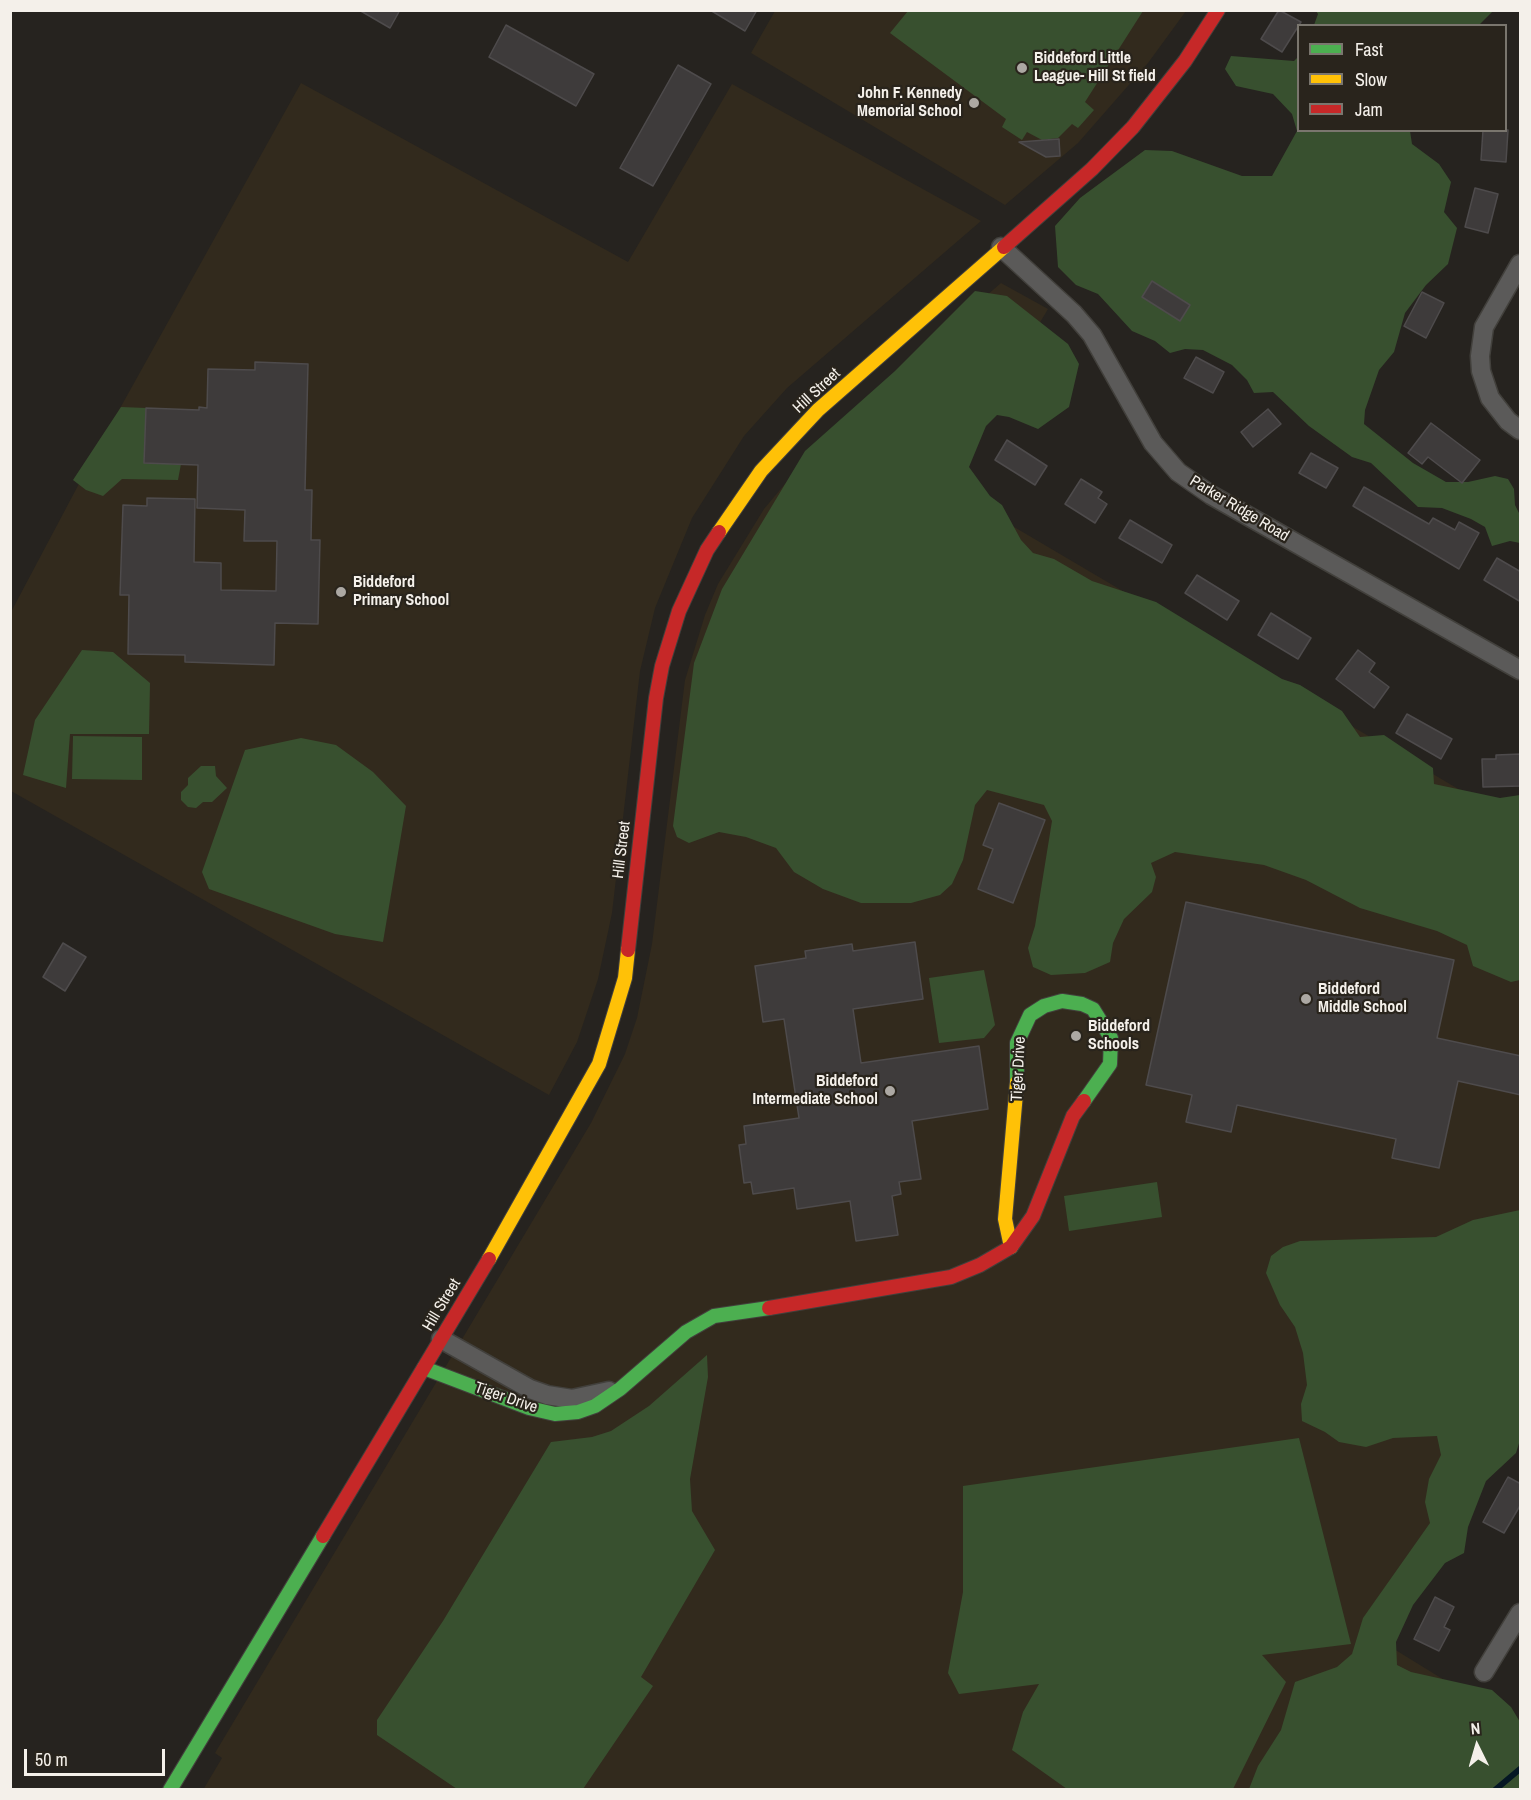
<!DOCTYPE html>
<style>
body{margin:0}
#map{position:relative;width:1531px;height:1800px;overflow:hidden;background:#26231f;font-family:"Archivo Narrow",sans-serif}
canvas{display:block}
.frame{position:absolute;inset:0;border:12px solid #f4f0ea;pointer-events:none}
.legend{position:absolute;left:1297px;top:24px;width:210px;height:108px;box-sizing:border-box;background:#29241c;border:2px solid #7a766e;margin:0;padding:8px 10px;list-style:none;font-size:18px;color:#f4f0ea}
.legend li{display:flex;align-items:center;gap:12px;height:30px}
.legend b{width:30px;border:2px solid #7a766e}
.north{position:absolute;left:1447px;top:1716px;width:60px;height:60px;-webkit-text-stroke:4px #29241c;paint-order:stroke;rotate:355deg;font-size:16px;font-weight:700;line-height:24px;text-align:center;color:#f4f0ea}
.north::after{content:'';display:block;margin:auto;width:21px;height:27px;background:#f4f0ea;clip-path:polygon(50% 0,100% 100%,50% 72%,0 100%)}
.scale{position:absolute;left:24px;top:1749px;width:141px;height:27px;box-sizing:border-box;border:3px solid #f4f0ea;border-top:0;padding-left:8px;font-size:18px;line-height:21px;white-space:nowrap;color:#f4f0ea;-webkit-text-stroke:4px #29241c;paint-order:stroke}
</style>
<div id="map">
<canvas width="1531" height="1800"></canvas>
<div class="frame"></div>
<ul class="legend">
<li><b style="height:8px;background:#4caf50"></b>Fast</li>
<li><b style="height:8px;background:#ffc107"></b>Slow</li>
<li><b style="height:8px;background:#c62828"></b>Jam</li>
</ul>
<div class="north">N</div>
<div class="scale">50 m</div>
</div>
<script>
const g = document.querySelector('canvas').getContext('2d');
g.lineJoin = 'round';
function paint(path, color) {
  g.fillStyle = color;
  g.fill(path, 'evenodd');
}
function poly(rows) {
  const path = new Path2D();
  for (const r of rows) {
    path.moveTo(r[0], r[1]);
    for (let i = 2; i < r.length; i += 2) path.lineTo(r[i], r[i + 1]);
  }
  return path;
}
function strokePath(path, color, width, dash) {
  g.strokeStyle = color;
  g.lineWidth = width;
  g.lineCap = dash ? 'butt' : 'round';
  g.setLineDash(dash || []);
  g.stroke(path);
}
function write(font, color, halo, rows, align = 'center') {
  g.font = font + ' "Archivo Narrow",sans-serif';
  g.lineWidth = 4.5;
  g.setLineDash([]);
  g.textBaseline = 'middle';
  g.strokeStyle = halo;
  g.fillStyle = color;
  for (const [text, x, y, turn = 0] of rows) {
    g.save();
    g.translate(x, y);
    g.rotate((+turn || 0) * Math.PI / 180);
    g.textAlign = isNaN(turn) ? turn : align;
    if (halo) g.strokeText(text, 0, 0);
    g.fillText(text, 0, 0);
    g.restore();
  }
}
const built = poly([
 [775,11,1186,11,1148,63,1078,143,1005,205,751,53],
 [301,83,628,262,732,84,981,221,787,388,744,436,692,518,655,608,640,671,612,913,598,979,577,1042,549,1095,11,791,11,612,99,446],
 [1001,283,1048,309,943,485,1516,823,1520,816,1520,1414,1381,1641,1454,1686,1290,1789,203,1790,222,1758,215,1753,591,1123,625,1054,637,1018,652,944,685,680,705,615,718,584,764,509,826,435]
]);
const green = poly([
 [908,11,908,10,1143,11,1085,102,1094,110,1078,128,1072,124,1058,138,1042,140,1027,132,1022,140,1002,127,1006,119,890,33],
 [1316,11,1493,11,1479,25,1314,25,1318,14],
 [1231,56,1294,61,1298,57,1298,130,1410,131,1412,144,1439,164,1451,182,1444,212,1457,228,1448,264,1426,285,1405,313,1394,352,1379,370,1365,410,1364,424,1413,463,1446,482,1468,482,1495,476,1508,479,1514,489,1515,505,1520,515,1520,543,1510,541,1492,546,1485,527,1471,519,1442,508,1418,507,1371,463,1352,457,1309,426,1273,392,1254,393,1247,380,1232,365,1203,350,1185,349,1170,353,1155,341,1132,331,1098,294,1076,285,1058,267,1055,226,1080,198,1145,150,1172,151,1242,176,1272,176,1297,131,1292,114,1273,94,1236,86,1225,69],
 [975,291,1007,296,1068,344,1079,364,1069,407,1038,429,1009,417,997,415,986,426,969,467,990,496,1002,505,1021,540,1033,553,1054,559,1092,581,1156,602,1282,679,1300,685,1342,711,1360,737,1384,735,1433,768,1434,784,1500,798,1520,795,1520,980,1511,982,1473,966,1467,945,1437,931,1360,908,1306,880,1264,865,1175,852,1151,863,1156,877,1152,892,1124,919,1113,943,1110,962,1085,973,1051,975,1033,967,1028,948,1035,926,1052,821,1044,805,987,790,975,805,963,860,952,884,940,895,911,903,861,903,823,889,794,872,776,848,746,837,719,832,689,843,677,837,673,826,694,663,722,589,805,451,895,371],
 [121,407,146,408,144,463,181,464,178,480,122,479,103,496,86,490,73,480],
 [82,650,113,652,150,683,149,734,70,734,66,788,23,775,35,720],
 [73,736,142,737,142,780,72,779],
 [301,738,336,745,373,772,406,806,383,942,335,934,209,889,202,872,245,750],
 [201,766,215,766,216,776,227,788,212,802,203,802,196,808,188,807,181,800,181,792,188,785,188,778],
 [984,970,995,1025,984,1038,939,1043,929,978],
 [1157,1182,1162,1217,1069,1231,1064,1196],
 [1520,1210,1520,1440,1516,1453,1486,1481,1468,1527,1464,1553,1445,1563,1413,1605,1396,1642,1397,1665,1411,1672,1492,1690,1511,1707,1520,1722,1520,1789,1249,1789,1258,1766,1281,1730,1295,1682,1337,1667,1352,1654,1363,1618,1430,1523,1425,1502,1429,1479,1441,1455,1437,1436,1393,1438,1366,1447,1339,1442,1325,1432,1302,1421,1301,1404,1307,1385,1303,1353,1295,1327,1280,1305,1266,1273,1271,1256,1283,1247,1300,1241,1436,1237,1473,1220],
 [707,1355,708,1377,690,1479,692,1511,715,1550,641,1677,653,1686,583,1789,457,1789,377,1735,377,1720,443,1621,551,1442,592,1437,611,1431,649,1406],
 [1299,1438,1351,1644,1262,1655,1286,1682,1233,1789,1067,1789,1012,1750,1023,1712,1039,1684,959,1694,948,1673,963,1592,963,1486]
]);
const stream = poly([
 [1495,1790,1520,1769]
]);
const building = poly([
 [359,10,400,10,390,28,359,10],
 [710,10,757,10,745,31,710,10],
 [1279,10,1301,22,1282,52,1261,39,1279,10],
 [506,25,594,74,576,106,489,57,506,25],
 [678,65,711,84,653,186,620,168,678,65],
 [1483,130,1508,130,1506,162,1481,160,1483,130],
 [1059,139,1060,156,1046,157,1019,142,1059,139],
 [1475,188,1498,194,1488,233,1465,227,1475,188],
 [1152,281,1190,305,1180,321,1142,297,1152,281],
 [1422,292,1444,303,1426,338,1404,326,1422,292],
 [1196,357,1224,372,1213,393,1184,378,1196,357],
 [255,362,308,364,305,490,312,490,311,540,320,540,318,624,275,623,274,665,185,662,185,655,128,654,129,595,120,595,123,505,147,506,147,498,195,499,194,562,221,563,221,590,276,591,277,541,244,541,245,510,197,508,198,465,144,463,146,408,199,410,199,407,207,408,208,369,255,370,255,362],
 [1268,409,1281,424,1253,447,1241,432,1268,409],
 [1431,423,1480,460,1462,483,1428,457,1422,464,1408,453,1431,423],
 [1007,440,1047,466,1035,485,995,460,1007,440],
 [1311,453,1338,468,1326,488,1299,473,1311,453],
 [1081,479,1102,492,1098,498,1107,504,1095,523,1065,504,1081,479],
 [1364,487,1429,524,1433,518,1455,530,1459,522,1479,533,1459,569,1353,506,1364,487],
 [1130,520,1172,545,1162,563,1119,538,1130,520],
 [1497,558,1521,572,1521,602,1484,580,1497,558],
 [1197,575,1239,601,1227,620,1185,593,1197,575],
 [1271,613,1311,638,1298,659,1258,635,1271,613],
 [1358,650,1375,663,1369,672,1389,687,1374,708,1336,679,1358,650],
 [1407,714,1452,739,1441,759,1396,733,1407,714],
 [1521,754,1521,786,1483,787,1482,759,1496,759,1496,755,1521,754],
 [999,803,1045,820,1013,903,978,889,993,849,983,845,999,803],
 [1186,902,1454,960,1437,1038,1521,1056,1521,1095,1458,1081,1439,1168,1392,1158,1396,1139,1237,1105,1231,1132,1186,1122,1192,1095,1146,1085,1186,902],
 [915,942,923,999,853,1009,861,1063,979,1046,988,1109,912,1121,921,1179,899,1182,901,1194,892,1196,898,1235,856,1241,850,1201,797,1209,794,1188,753,1194,751,1182,744,1183,739,1145,746,1144,744,1126,799,1118,784,1019,763,1022,755,966,806,958,805,951,852,944,853,951,915,942],
 [63,943,86,957,65,991,43,977,63,943],
 [1508,1477,1521,1484,1521,1504,1504,1533,1483,1522,1508,1477],
 [1435,1597,1454,1607,1444,1627,1450,1630,1439,1651,1414,1639,1435,1597]
]);
const street = poly([
 [1001,247,1074,314,1092,335,1153,443,1178,472,1211,495,1520,670],
 [1520,264,1484,327,1480,356,1481,371,1490,398,1508,421,1520,430],
 [441,1339,530,1389,547,1395,572,1399,609,1391],
 [1484,1672,1520,1613]
]);
const fast = poly([
 [1017,1082,1017,1043,1030,1015,1044,1006,1062,1001,1082,1004,1093,1009,1111,1038,1110,1064,1084,1101],
 [424,1368,529,1408,555,1414,578,1412,595,1406,620,1389,686,1332,714,1316,769,1308],
 [170,1790,323,1536]
]);
const slow = poly([
 [719,532,761,471,818,410,1004,247],
 [1011,1247,1005,1219,1017,1082],
 [489,1259,599,1064,625,978,628,950]
]);
const jam = poly([
 [1004,247,1092,169,1133,127,1185,61,1218,10],
 [628,950,656,698,662,666,679,611,707,550,719,532],
 [769,1308,951,1277,980,1265,1011,1247,1033,1216,1073,1116,1084,1101],
 [323,1536,489,1259]
]);
const markers = [
 [1022,68,6,"#aca8a3"],
 [974,103,6,"#aca8a3"],
 [341,592,6,"#aca8a3"],
 [1306,999,6,"#aca8a3"],
 [1076,1036,6,"#aca8a3"],
 [890,1091,6,"#aca8a3"]
];
const poiNames = [
 ["Biddeford Little",1034,59],
 ["League- Hill St field",1034,77],
 ["John F. Kennedy",962,94,"right"],
 ["Memorial School",962,112,"right"],
 ["Biddeford",353,583],
 ["Primary School",353,601],
 ["Biddeford",1318,990],
 ["Middle School",1318,1008],
 ["Biddeford",1088,1027],
 ["Schools",1088,1045],
 ["Biddeford",878,1082,"right"],
 ["Intermediate School",878,1100,"right"]
];
const streetNames = [
 ["Hill Street",817,391,-43],
 ["Parker Ridge Road",1239,509,31],
 ["Hill Street",622,850,-83],
 ["Tiger Drive",1019,1069,-87],
 ["Hill Street",442,1305,-59],
 ["Tiger Drive",506,1398,19]
];
paint(built, '#322a1d');
paint(green, '#38502f');
strokePath(stream, '#051724', 6);
paint(building, '#3e3b3b');
strokePath(building, '#4e4b4c', 1.5);
strokePath(street, '#42403c', 21);
strokePath(fast, '#42403c', 16);
strokePath(slow, '#42403c', 16);
strokePath(jam, '#42403c', 16);
strokePath(street, '#5b5a59', 18);
strokePath(fast, '#4caf50', 14);
strokePath(slow, '#ffc107', 14);
strokePath(jam, '#c62828', 14);
for (const [x, y, r, color] of markers) {
  const dot = new Path2D();
  dot.arc(x, y, r, 0, 2 * Math.PI);
  g.fillStyle = color;
  g.fill(dot);
  strokePath(dot, '#29241c', 2);
}
write('bold 16px', '#f4f0ea', '#29241c', poiNames, 'left');
write('16px', '#f4f0ea', '#29241c', streetNames);
</script>
